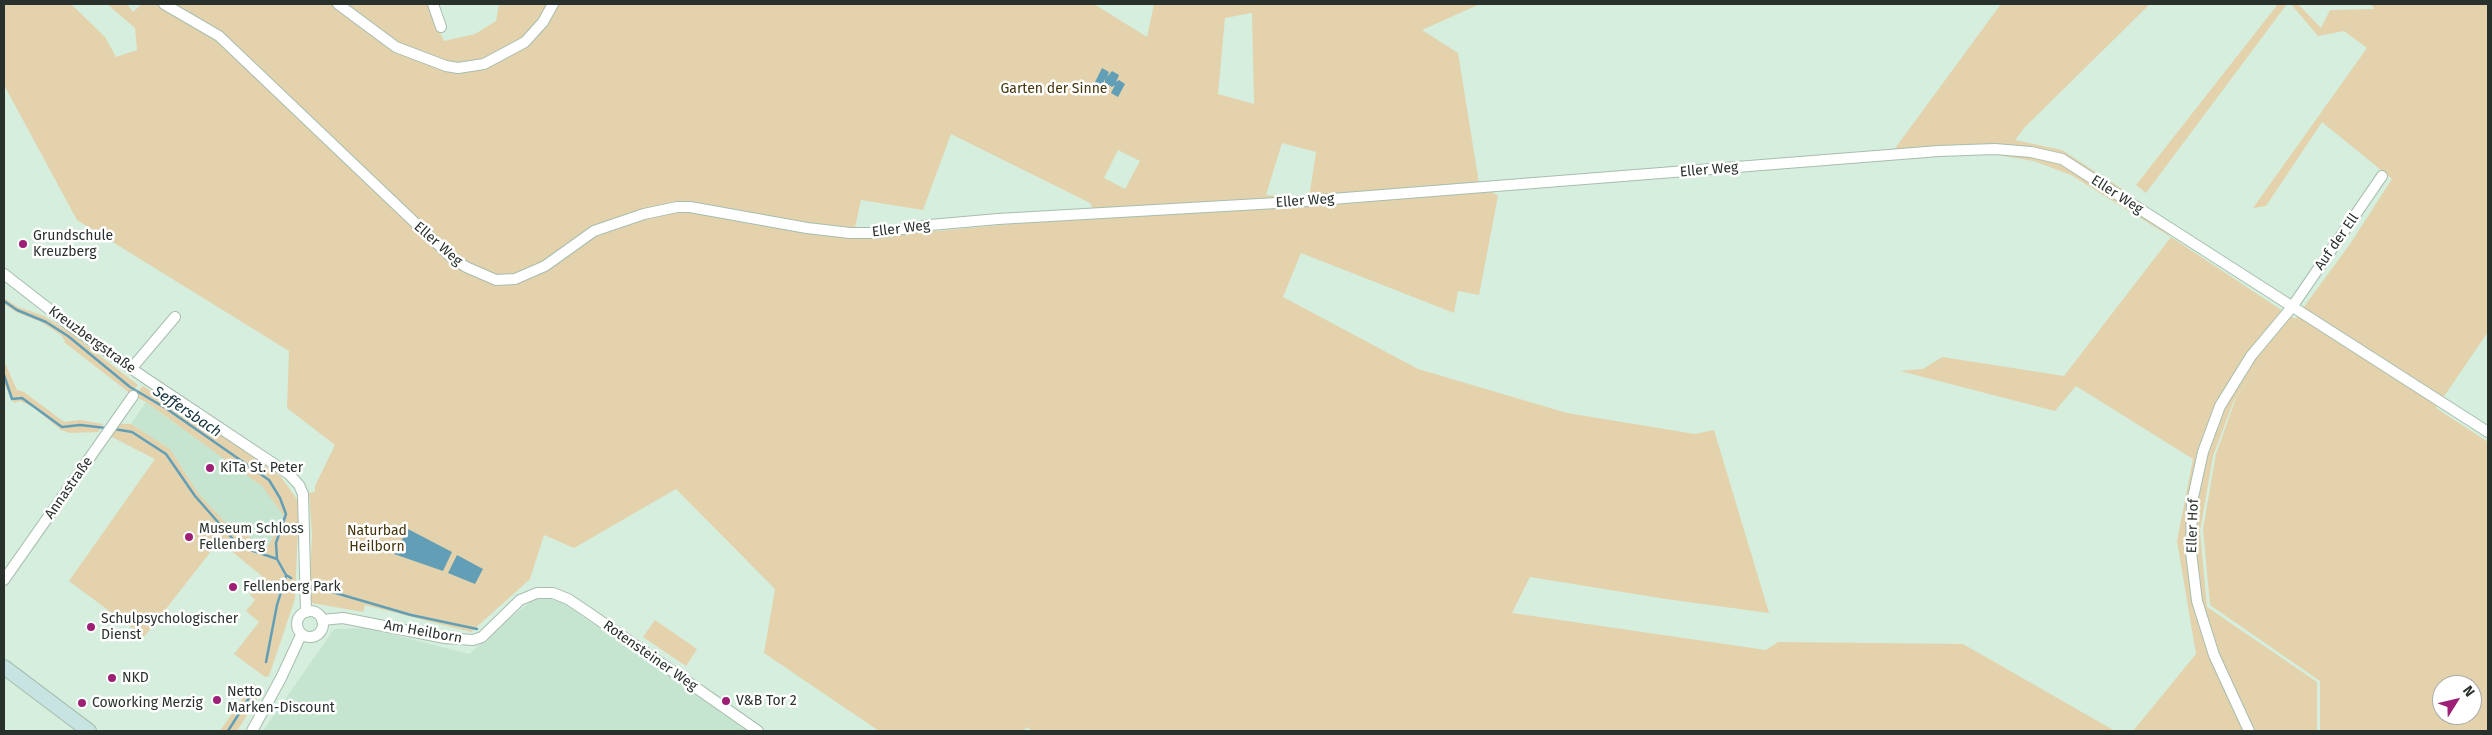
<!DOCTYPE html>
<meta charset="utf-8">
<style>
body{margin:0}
#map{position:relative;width:2492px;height:735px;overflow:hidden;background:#d6eedd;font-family:"Fira Sans",sans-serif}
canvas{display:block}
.frame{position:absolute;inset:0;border:5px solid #28312b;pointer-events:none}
.north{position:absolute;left:2432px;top:675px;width:50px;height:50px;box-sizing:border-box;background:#fff;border:1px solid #a9adaa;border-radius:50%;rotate:54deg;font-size:14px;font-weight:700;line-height:20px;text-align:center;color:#28312b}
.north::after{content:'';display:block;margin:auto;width:18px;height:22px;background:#9d2076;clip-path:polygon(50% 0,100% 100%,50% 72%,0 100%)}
</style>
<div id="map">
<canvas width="2492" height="735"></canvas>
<div class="frame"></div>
<div class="north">N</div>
</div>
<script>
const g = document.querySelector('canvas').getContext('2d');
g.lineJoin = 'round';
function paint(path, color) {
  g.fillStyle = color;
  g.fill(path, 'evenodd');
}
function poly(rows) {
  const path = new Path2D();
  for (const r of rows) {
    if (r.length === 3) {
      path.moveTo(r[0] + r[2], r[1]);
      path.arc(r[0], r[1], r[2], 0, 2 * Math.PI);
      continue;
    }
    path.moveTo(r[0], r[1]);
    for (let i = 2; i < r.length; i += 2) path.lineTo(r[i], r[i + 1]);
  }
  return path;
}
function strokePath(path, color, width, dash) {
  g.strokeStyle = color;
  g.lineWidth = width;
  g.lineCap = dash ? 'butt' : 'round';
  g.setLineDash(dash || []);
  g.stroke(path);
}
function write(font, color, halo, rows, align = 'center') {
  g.font = font + ' "Fira Sans",sans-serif';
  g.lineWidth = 5;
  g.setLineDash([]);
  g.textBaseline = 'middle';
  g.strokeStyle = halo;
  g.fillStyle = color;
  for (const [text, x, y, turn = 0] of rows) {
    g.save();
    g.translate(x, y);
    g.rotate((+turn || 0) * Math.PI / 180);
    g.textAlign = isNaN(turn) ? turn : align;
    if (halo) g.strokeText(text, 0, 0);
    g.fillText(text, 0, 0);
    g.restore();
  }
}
const built = poly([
 [146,402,264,487,284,516,267,548,224,522,198,493,170,449,131,424],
 [537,597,560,601,751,731,263,731,334,629,368,628,469,654,517,612]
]);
const green = poly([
 [4,4,71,4,105,37,116,57,137,50,135,28,107,4,127,4,133,12,142,4,427,4,444,41,475,34,496,21,499,4,1094,4,1147,37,1154,4,1480,4,1422,30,1458,53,1479,183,1498,196,1479,295,1458,291,1454,313,1301,253,1283,297,1418,369,1567,413,1695,434,1714,430,1769,613,1666,599,1530,577,1512,613,1766,650,1778,642,1963,644,2115,731,1032,731,1027,727,1023,731,879,731,764,653,775,589,676,489,574,548,544,535,530,579,471,632,365,605,363,612,312,603,309,597,312,535,309,493,315,492,315,486,335,445,287,408,289,351,77,220,4,85],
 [1251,13,1252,13,1254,104,1218,94,1225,18],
 [951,134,1090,203,1096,216,937,231,854,232,861,200,923,210],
 [1282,143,1316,152,1309,198,1266,195],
 [1118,150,1140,161,1125,189,1104,178],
 [2001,4,2150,4,2025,127,2015,140,2062,150,2122,189,2171,237,2295,319,2350,244,2392,179,2322,122,2266,206,2253,208,2367,48,2344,31,2318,36,2291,4,2298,4,2321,28,2330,10,2375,9,2370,4,2488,4,2488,332,2436,408,2488,442,2488,731,2320,731,2320,681,2210,605,2203,529,2216,454,2236,398,2264,358,2234,400,2213,456,2200,531,2207,607,2317,682,2317,731,2133,731,2196,654,2177,541,2193,459,2076,386,2055,411,1900,371,1923,369,1942,357,2064,376,2171,237,2071,175,2034,161,1991,154,1923,155,1888,158],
 [2442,685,2472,685,2472,715,2442,715],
 [2278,4,2287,4,2146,193,2136,185],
 [4,298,18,307,44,316,69,332,138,385,131,394,64,342,65,341,61,335,41,322,16,312,4,304],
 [4,361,17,390,24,392,64,422,80,420,103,424,98,432,70,433,61,430,33,407,20,401,14,403,4,384],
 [143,386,168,403,174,402,281,477,299,502,295,599,269,676,265,677,234,654,259,622,246,611,255,600,250,595,263,577,219,541,144,637,69,581,155,459,108,435,114,426,121,424,131,424,170,449,198,493,224,521,267,548,284,516,263,487,146,402,134,396],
 [655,620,697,649,686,666,643,637],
 [253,683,260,690,260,694,237,731,220,731]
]);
const water = poly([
 [1102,68,1109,72,1107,77,1112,71,1119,75,1116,82,1119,80,1125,84,1118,97,1111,93,1115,85,1112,87,1105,83,1105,79,1102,86,1095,82],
 [408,529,452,552,443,571,394,554],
 [457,555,483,569,475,584,448,573]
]);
const stream = poly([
 [4,301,17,310,46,322,68,336,130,387,167,409,269,480,280,498,286,514,276,543,277,559,286,575,291,578],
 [4,375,12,399,22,398,62,427,80,425,106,428],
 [114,429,132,432,166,454,195,496,239,546,277,559],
 [315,587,411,615,477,629],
 [266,662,277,605,286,576],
 [228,731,252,693]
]);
const street = poly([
 [164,4,219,36,450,256,466,267,496,280,515,279,545,266,594,231,644,214,677,207,690,207,807,228,850,233,875,233,930,225,998,219,1294,202,1939,151,1995,149,2031,152,2062,159,2488,432],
 [338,4,396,47,446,66,458,68,484,64,525,42,543,22,553,4],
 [433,4,441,27],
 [4,274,72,327,145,378,289,474,299,485,303,494,306,612],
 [131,369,175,317],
 [4,580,133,396],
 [310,624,13],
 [322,620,343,618,445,638,473,640,482,637,520,600,537,593,553,593,568,599,589,613,758,731],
 [252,731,281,678,301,635],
 [2249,731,2214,655,2197,601,2191,552,2192,502,2203,452,2220,406,2251,356,2292,307,2382,176]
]);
const secondary = poly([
 [4,667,89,731]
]);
const markers = [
 [23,244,5,"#9d2076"],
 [210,468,5,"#9d2076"],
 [189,537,5,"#9d2076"],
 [233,587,5,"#9d2076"],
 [91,627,5,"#9d2076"],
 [112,678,5,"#9d2076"],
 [217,700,5,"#9d2076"],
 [726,701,5,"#9d2076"],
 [82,703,5,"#9d2076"]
];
const parkNames = [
 ["Garten der Sinne",1054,89],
 ["Naturbad",377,531],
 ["Heilborn",377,547]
];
const streetNames = [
 ["Eller Weg",1709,170,-5],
 ["Eller Weg",2117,195,33],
 ["Eller Weg",1305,201,-4],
 ["Eller Weg",901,229,-7],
 ["Auf der Ell",2337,242,-55],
 ["Eller Weg",438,244,41],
 ["Kreuzbergstraße",92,340,36],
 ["Annastraße",69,488,-55],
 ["Eller Hof",2193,526,-88],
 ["Am Heilborn",423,632,10],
 ["Rotensteiner Weg",650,656,35]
];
const poiNames = [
 ["Grundschule",33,236],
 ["Kreuzberg",33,252],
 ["KiTa St. Peter",220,468],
 ["Museum Schloss",199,529],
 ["Fellenberg",199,545],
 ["Fellenberg Park",243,587],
 ["Schulpsychologischer",101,619],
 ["Dienst",101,635],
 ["NKD",122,678],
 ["Netto",227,692],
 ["Marken-Discount",227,708],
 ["V&B Tor 2",736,701],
 ["Coworking Merzig",92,703]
];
const waterNames = [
 ["Seffersbach",187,412,34]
];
paint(built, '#c6e5d0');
paint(green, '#e3d2ac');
paint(water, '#629fb6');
strokePath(stream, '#629fb6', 2.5);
strokePath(street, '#a7beae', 12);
strokePath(secondary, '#a7beae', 16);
strokePath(street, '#fff', 10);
strokePath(secondary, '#c7e4e3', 14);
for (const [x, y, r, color] of markers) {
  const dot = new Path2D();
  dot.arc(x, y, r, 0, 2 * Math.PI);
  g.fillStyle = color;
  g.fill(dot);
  strokePath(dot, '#fff', 2);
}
write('14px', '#44340a', '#fff', parkNames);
write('14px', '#28312b', '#fff', streetNames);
write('14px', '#28312b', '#fff', poiNames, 'left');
write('italic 15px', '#14323d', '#fff', waterNames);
</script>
